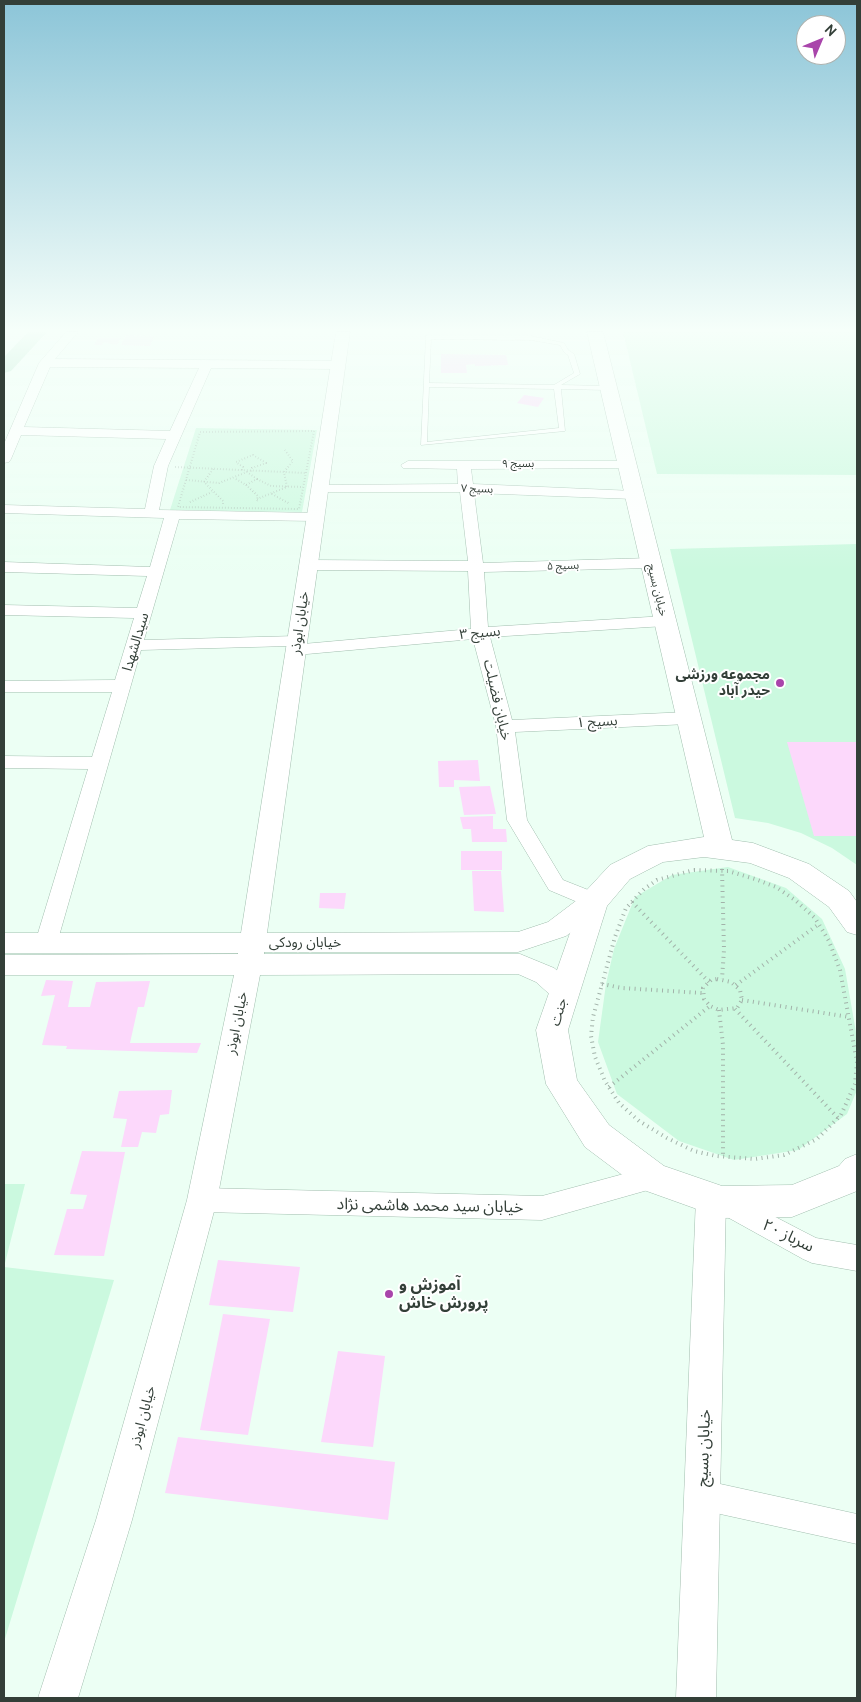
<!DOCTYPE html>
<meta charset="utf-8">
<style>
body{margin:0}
#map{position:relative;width:861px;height:1702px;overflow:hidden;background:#ecfff4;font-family:Cabin,sans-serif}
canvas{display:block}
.frame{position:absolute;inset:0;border:5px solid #333f38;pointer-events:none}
.north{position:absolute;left:796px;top:15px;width:50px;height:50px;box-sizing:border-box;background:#fff;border:1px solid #adb2af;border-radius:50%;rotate:45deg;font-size:14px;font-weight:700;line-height:20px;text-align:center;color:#333f38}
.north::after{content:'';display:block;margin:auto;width:18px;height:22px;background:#a945ab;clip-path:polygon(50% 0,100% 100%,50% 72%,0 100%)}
</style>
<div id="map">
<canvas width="861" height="1702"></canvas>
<div class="frame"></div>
<div class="north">N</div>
</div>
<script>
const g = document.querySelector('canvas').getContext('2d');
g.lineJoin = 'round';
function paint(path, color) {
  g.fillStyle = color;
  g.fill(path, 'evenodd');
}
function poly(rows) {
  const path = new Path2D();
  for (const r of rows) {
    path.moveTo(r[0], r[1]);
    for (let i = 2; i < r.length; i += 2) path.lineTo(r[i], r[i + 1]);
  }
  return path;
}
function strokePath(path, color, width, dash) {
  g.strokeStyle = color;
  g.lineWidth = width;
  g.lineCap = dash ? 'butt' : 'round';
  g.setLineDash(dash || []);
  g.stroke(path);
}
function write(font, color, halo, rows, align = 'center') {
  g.font = font + ' Cabin,"Noto Sans Arabic",sans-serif';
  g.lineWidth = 4;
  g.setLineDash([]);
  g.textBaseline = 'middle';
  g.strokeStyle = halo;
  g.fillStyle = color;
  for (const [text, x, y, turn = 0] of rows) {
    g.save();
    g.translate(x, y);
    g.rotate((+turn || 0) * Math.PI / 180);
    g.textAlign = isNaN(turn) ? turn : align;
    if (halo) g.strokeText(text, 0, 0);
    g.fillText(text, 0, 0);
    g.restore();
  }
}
const green = poly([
 [623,332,857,332,857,475,657,474],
 [196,428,317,430,302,512,170,510],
 [857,544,857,865,832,848,801,833,768,823,735,818,670,549],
 [728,867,786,888,822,919,845,969,857,1038,857,1090,847,1114,798,1150,734,1160,679,1141,617,1094,598,1042,606,984,614,949,635,897,672,875],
 [4,1184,25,1184,4,1267,114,1280,4,1642]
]);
const river = poly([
 [28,332,47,332,11,371,4,373,4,357,28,332]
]);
const building = poly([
 [126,335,154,336,150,346,121,345],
 [98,338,121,338,117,345,103,342,102,345,94,345],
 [441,354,506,355,508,365,475,366,475,364,466,365,467,373,441,373],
 [524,395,544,398,538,407,517,403],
 [787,742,857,742,857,836,814,836],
 [478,760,480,781,454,780,454,787,439,787,438,761],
 [490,786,496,814,464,815,459,787],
 [493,816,493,829,506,829,507,842,472,842,471,829,463,829,460,817],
 [461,851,502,851,502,870,461,870],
 [472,871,501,871,504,912,474,911],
 [320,893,346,893,344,909,319,908],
 [46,980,73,981,68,1007,90,1007,96,982,150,981,144,1007,138,1007,130,1043,201,1043,197,1053,66,1049,67,1046,42,1045,55,995,41,996],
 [172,1090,169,1114,160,1115,156,1133,142,1132,138,1147,121,1147,127,1119,113,1118,119,1091],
 [82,1151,125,1152,104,1256,54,1255,67,1209,83,1209,87,1195,70,1194],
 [218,1260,300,1267,293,1312,209,1305],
 [223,1314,270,1319,248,1435,200,1430],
 [338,1351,385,1356,373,1447,321,1442],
 [178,1437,395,1462,388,1520,165,1493]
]);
const pathFar1 = poly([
 [314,431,299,509,178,507,200,432,314,431],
 [175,467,306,473],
 [213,469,204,482,223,501,223,504],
 [242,470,243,467,236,462,253,455,266,463,252,468,251,472],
 [257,479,271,486,303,487],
 [186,480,219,483,247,472,257,479,246,485,234,478],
 [246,485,258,496,257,501],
 [272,494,290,504],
 [257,499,287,487,284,472,293,461,284,449],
 [190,502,212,492]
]);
const path = poly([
 [722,869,724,950,722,979],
 [694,870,728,871,755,879,776,887,795,900,815,918,829,941,840,970,857,1062,855,1084,841,1115,817,1139,784,1155,755,1159,716,1156,694,1151,667,1138,639,1121,619,1103,605,1081,595,1057,591,1036,593,1017,615,937,626,908,644,889,657,880,694,870],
 [632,902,709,982],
 [717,979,731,982,740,990,742,1000,737,1008,719,1010,710,1006,704,999,703,988,711,980,717,979],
 [602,984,622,988,702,993],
 [736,985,819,924],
 [742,1000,849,1017],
 [735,1009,838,1118],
 [719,1010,723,1045,723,1157],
 [609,1087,710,1006]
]);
const service = poly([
 [426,336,531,336,564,343,568,350,574,354,580,374,561,385,608,386,611,388,608,390,561,389,565,431,421,445,426,336],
 [431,339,531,340,560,345,564,352,568,355,574,373,554,385,429,383,431,339],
 [429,387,554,389,559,428,427,442,429,387]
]);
const minor = poly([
 [66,332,78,332,55,359,338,361,344,365,338,369,211,368,168,466,159,510,315,513,320,514,322,517,320,520,315,521,179,519,144,640,297,636,303,637,305,641,303,644,471,629,468,571,308,570,303,568,300,565,303,562,308,560,468,561,460,492,320,492,315,491,313,488,315,485,458,484,457,469,403,468,401,465,408,461,632,461,634,464,632,467,627,468,471,469,473,484,634,491,639,492,641,495,639,498,634,499,474,493,483,563,651,558,656,560,659,563,656,566,651,568,484,572,488,627,665,616,671,618,673,621,671,624,665,626,490,637,512,720,688,712,694,714,697,718,694,722,688,724,515,732,527,820,563,880,601,895,604,901,601,907,594,909,549,890,507,820,496,726,473,639,296,655,290,654,288,650,290,646,141,650,57,943,54,949,46,951,38,949,35,943,88,769,4,768,4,756,92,757,112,692,4,692,4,681,115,680,134,618,4,615,4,605,137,608,147,576,4,572,4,562,150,567,164,518,4,513,4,505,145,509,154,466,166,439,21,435,11,459,9,462,4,463,4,444,39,363,66,332],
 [50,367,199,368,170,431,24,427,50,367],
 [653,1166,662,1170,666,1178,662,1186,542,1220,202,1212,193,1208,189,1200,193,1192,202,1188,542,1196,653,1166],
 [729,1193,816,1238,857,1245,857,1271,812,1263,803,1259,720,1213,716,1205,720,1197,729,1193],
 [702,1480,857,1514,857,1544,702,1510,691,1506,687,1495,691,1484,702,1480]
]);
const tertiary = poly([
 [336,332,350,332,267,933,518,932,548,922,585,894,594,892,603,894,606,901,603,908,566,936,518,952,264,952,264,954,520,954,554,968,574,984,578,992,574,1000,565,1003,556,1000,536,982,518,974,260,975,217,1200,132,1520,78,1698,38,1698,96,1520,187,1200,234,975,4,975,4,955,238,954,238,953,4,953,4,933,241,933,336,332],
 [711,1184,722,1188,726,1198,716,1698,676,1698,696,1198,700,1188,711,1184]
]);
const secondary = poly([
 [587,332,603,332,732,840,753,843,809,864,849,891,857,902,857,935,847,932,829,907,789,878,750,863,704,857,663,862,630,879,607,906,568,1030,577,1080,609,1125,664,1166,722,1186,792,1185,839,1166,845,1159,857,1154,857,1191,792,1217,722,1218,641,1189,585,1147,546,1084,536,1030,584,893,610,865,648,846,704,837,587,332]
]);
const markers = [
 [780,683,5,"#a945ab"],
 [389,1294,5,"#a945ab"]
];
const farStreetnames = [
 ["بسیج ۹",518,464],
 ["بسیج ۷",477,489,2],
 ["بسیج ۵",563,566,-2],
 ["خیابان بسیج",657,590,76]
];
const streetNames = [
 ["خیابان ابوذر",300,623,-82],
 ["بسیج ۳",480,633,-5],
 ["سیدالشهدا",136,642,-73],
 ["خیابان فضیلت",497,700,77],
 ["بسیج ۱",597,722,-3],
 ["خیابان رودکی",305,943],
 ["جنت",559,1012,-74],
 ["خیابان ابوذر",237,1023,-79],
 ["خیابان ابوذر",143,1417,-75]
];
const poiNames = [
 ["مجموعه ورزشی",770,675],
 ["حیدر آباد",770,691]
];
const nearStreetnames = [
 ["خیابان سید محمد هاشمی نژاد",430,1206,1],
 ["سرباز ۲۰",788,1236,26],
 ["خیابان بسیج",704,1448,-88]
];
const nearPoinames = [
 ["آموزش و",399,1285],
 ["پرورش خاش",399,1303]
];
paint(green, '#cbf9df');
paint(river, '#a3dfbf');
paint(building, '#fcd8fb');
strokePath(service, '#a1beae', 1);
strokePath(minor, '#a1beae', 1);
strokePath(tertiary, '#a1beae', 1);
strokePath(secondary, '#a1beae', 1);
strokePath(pathFar1, '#a2b2a9', 2, [0.5, 2.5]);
strokePath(path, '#a2b2a9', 4, [1, 4.5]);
paint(service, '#fff');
paint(minor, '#fff');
paint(tertiary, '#fff');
paint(secondary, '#fff');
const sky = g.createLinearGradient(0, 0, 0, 570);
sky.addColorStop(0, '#8cc5d8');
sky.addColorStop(0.58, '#f6fffa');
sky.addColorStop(1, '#f6fffa00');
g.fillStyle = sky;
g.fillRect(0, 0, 861, 570);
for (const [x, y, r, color] of markers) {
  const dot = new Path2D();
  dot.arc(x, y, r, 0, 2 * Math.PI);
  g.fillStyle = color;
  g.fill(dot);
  strokePath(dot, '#fff', 2);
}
write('11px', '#333f38', '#fff', farStreetnames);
write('14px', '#333f38', '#fff', streetNames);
write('bold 14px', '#333f38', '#fff', poiNames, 'right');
write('16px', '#333f38', '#fff', nearStreetnames);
write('bold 16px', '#333f38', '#fff', nearPoinames, 'left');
</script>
